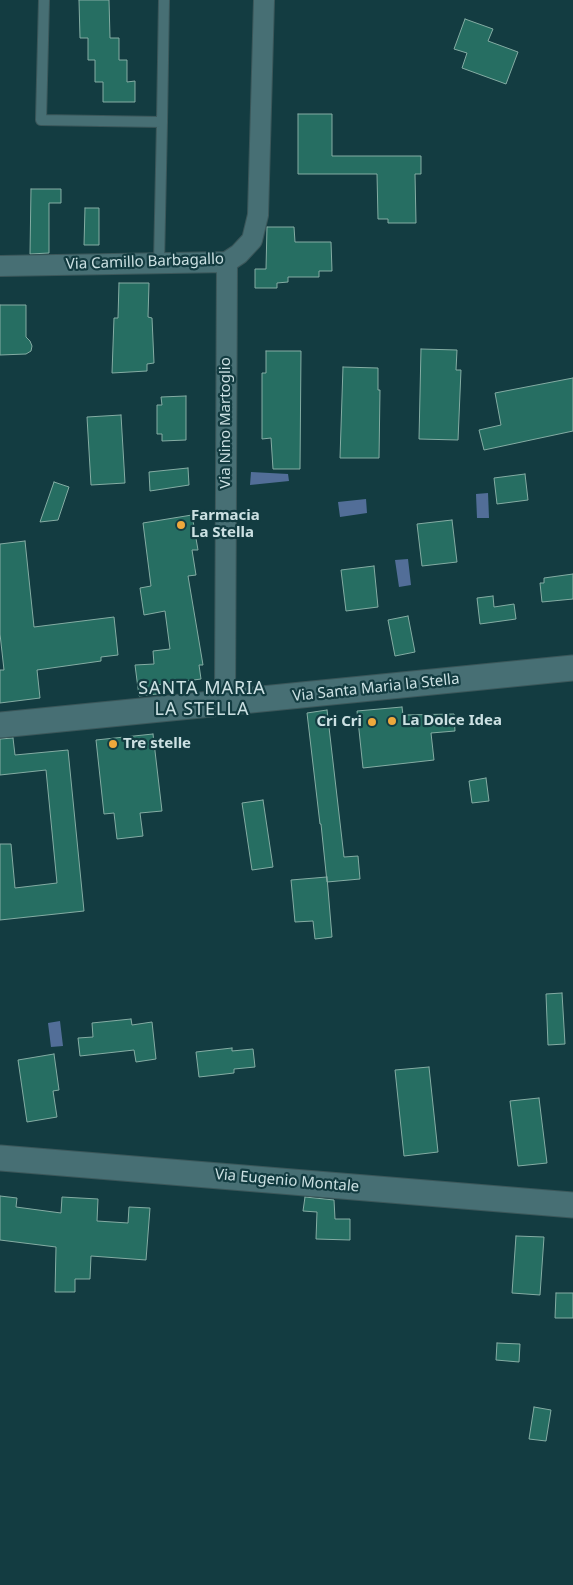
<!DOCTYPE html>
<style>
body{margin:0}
canvas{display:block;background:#133c41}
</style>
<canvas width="573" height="1585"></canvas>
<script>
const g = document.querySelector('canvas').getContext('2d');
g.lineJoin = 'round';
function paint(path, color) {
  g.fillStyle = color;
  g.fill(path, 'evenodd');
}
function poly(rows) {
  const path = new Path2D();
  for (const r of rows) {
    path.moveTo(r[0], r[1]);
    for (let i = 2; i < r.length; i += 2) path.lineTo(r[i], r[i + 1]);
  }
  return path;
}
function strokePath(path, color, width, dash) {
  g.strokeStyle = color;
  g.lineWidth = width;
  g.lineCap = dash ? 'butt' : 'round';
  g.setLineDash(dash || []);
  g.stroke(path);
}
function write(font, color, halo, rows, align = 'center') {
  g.font = font + ' "Noto Sans",sans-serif';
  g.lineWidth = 4.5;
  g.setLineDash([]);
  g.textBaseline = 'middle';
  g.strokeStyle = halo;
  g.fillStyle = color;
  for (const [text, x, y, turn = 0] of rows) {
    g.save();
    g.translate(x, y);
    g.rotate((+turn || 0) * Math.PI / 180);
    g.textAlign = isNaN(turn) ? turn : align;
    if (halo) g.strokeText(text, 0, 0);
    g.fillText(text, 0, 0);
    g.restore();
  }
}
const water = poly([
 [251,472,288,474,289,481,250,485],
 [488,493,489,518,477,518,476,494],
 [366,499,367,513,340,517,338,502],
 [408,559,411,585,399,587,395,560],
 [60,1021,63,1046,51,1047,48,1023]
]);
const building = poly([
 [79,0,109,0,110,38,119,38,119,60,127,60,127,82,135,81,135,102,103,102,103,82,95,82,95,60,88,60,88,38,80,38,79,0],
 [465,19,493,29,488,41,518,52,506,84,462,68,467,53,454,49,465,19],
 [298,114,332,114,332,156,421,156,421,174,415,174,416,223,388,223,388,219,378,219,377,174,298,174,298,114],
 [31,189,61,189,61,203,49,203,49,253,30,254,31,189],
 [85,208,99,208,99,245,84,245,85,208],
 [267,227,294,227,295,242,331,242,332,271,319,271,319,277,288,277,288,282,277,283,277,288,255,288,255,269,266,269,267,227],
 [119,283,149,283,148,317,152,318,154,363,147,364,147,371,112,373,114,318,118,318,119,283],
 [0,305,26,305,26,337,30,341,32,346,31,351,26,354,0,355,0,305],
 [421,349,457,350,456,370,461,370,458,440,419,439,421,349],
 [266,351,301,351,300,469,273,469,271,438,262,439,262,373,266,373,266,351],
 [343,367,378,368,378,390,380,390,379,458,340,458,343,367],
 [573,378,573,431,484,450,479,430,501,425,495,393,573,378],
 [186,396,186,440,162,441,162,434,157,434,157,405,162,405,161,397,186,396],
 [121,415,125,483,91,485,87,417,121,415],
 [188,468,189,485,150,491,149,472,188,468],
 [525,474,528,500,497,504,494,478,525,474],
 [54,482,69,487,58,520,40,522,54,482],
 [192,515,198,550,192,550,196,575,188,576,203,665,199,665,201,679,156,685,157,694,139,696,135,665,154,664,153,651,170,649,165,611,144,615,140,588,151,586,143,523,192,515],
 [452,520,457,562,422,566,417,524,452,520],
 [25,541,34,627,114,617,118,655,101,657,101,661,37,670,40,698,0,703,0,670,4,670,0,634,0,544,25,541],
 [374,566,378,607,346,611,341,570,374,566],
 [573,574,573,599,542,602,540,583,544,583,544,578,573,574],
 [493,596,494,607,514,604,516,619,480,624,477,598,493,596],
 [408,616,415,652,395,656,388,620,408,616],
 [402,707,403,715,454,714,455,731,431,733,434,760,363,768,357,711,402,707],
 [327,710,344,857,358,856,360,879,327,882,321,824,320,824,307,713,327,710],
 [153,734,162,811,140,813,143,836,117,839,114,813,104,814,96,740,153,734],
 [13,738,15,755,68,750,84,911,0,920,0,844,11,844,15,888,57,883,46,770,0,775,0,739,13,738],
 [486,778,489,801,472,803,469,781,486,778],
 [263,800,273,867,252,870,242,803,263,800],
 [327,877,332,937,315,939,313,921,295,922,291,880,327,877],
 [562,993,565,1044,548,1045,546,994,562,993],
 [131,1019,132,1025,152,1022,156,1059,136,1062,134,1050,80,1056,78,1038,93,1037,92,1023,131,1019],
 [232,1048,232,1051,253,1049,255,1067,234,1069,234,1073,199,1077,196,1052,232,1048],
 [54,1054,59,1090,53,1091,57,1117,27,1122,18,1060,54,1054],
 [429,1067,438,1152,404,1156,395,1070,429,1067],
 [539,1098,547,1163,518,1166,510,1101,539,1098],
 [0,1196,17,1198,16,1207,61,1213,62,1197,98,1199,97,1221,128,1223,129,1207,150,1208,146,1260,91,1256,90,1279,75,1279,75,1292,55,1292,56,1247,0,1240,0,1196],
 [305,1197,334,1200,335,1219,350,1219,350,1240,316,1239,317,1212,303,1211,305,1197],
 [516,1236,544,1237,540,1295,512,1293,516,1236],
 [556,1293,573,1293,573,1318,555,1318,556,1293],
 [497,1343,520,1344,519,1362,496,1360,497,1343],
 [534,1407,551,1410,546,1441,529,1439,534,1407]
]);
const service = poly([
 [44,0,41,120,162,122,164,0],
 [159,263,162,122]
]);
const minor = poly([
 [0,266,227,262,239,254,252,240,258,215,264,0],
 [225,703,227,262]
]);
const tertiary = poly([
 [0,725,573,668],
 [0,1158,573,1205]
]);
const markers = [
 [181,525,5,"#eea83c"],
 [392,721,5,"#eea83c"],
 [372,722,5,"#eea83c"],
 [113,744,5,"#eea83c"]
];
const streetNames = [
 ["Via Camillo Barbagallo",145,262,-2],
 ["Via Nino Martoglio",226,423,-90],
 ["Via Santa Maria la Stella",376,688,-6],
 ["Via Eugenio Montale",287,1181,5]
];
const poiNames = [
 ["Farmacia",191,516],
 ["La Stella",191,533],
 ["La Dolce Idea",402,721],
 ["Cri Cri",362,722,"right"],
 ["Tre stelle",123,744]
];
const quarterNames = [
 ["SANTA MARIA",202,689],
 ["LA STELLA",202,710]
];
paint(water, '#526e98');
paint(building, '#266e62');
strokePath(building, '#84aca3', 1);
strokePath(service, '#3b575a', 12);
strokePath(minor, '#3b575a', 22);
strokePath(tertiary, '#3b575a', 27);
strokePath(service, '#476f74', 10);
strokePath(minor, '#476f74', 20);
strokePath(tertiary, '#476f74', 25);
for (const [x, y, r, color] of markers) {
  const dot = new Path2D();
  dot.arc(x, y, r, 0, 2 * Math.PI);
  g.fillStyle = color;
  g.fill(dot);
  strokePath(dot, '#133c41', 2);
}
write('15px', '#cce1e3', '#133c41', streetNames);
write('bold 15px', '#cce1e3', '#133c41', poiNames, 'left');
g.letterSpacing = '1px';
write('18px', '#cce1e3', '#133c41', quarterNames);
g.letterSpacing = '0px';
</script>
